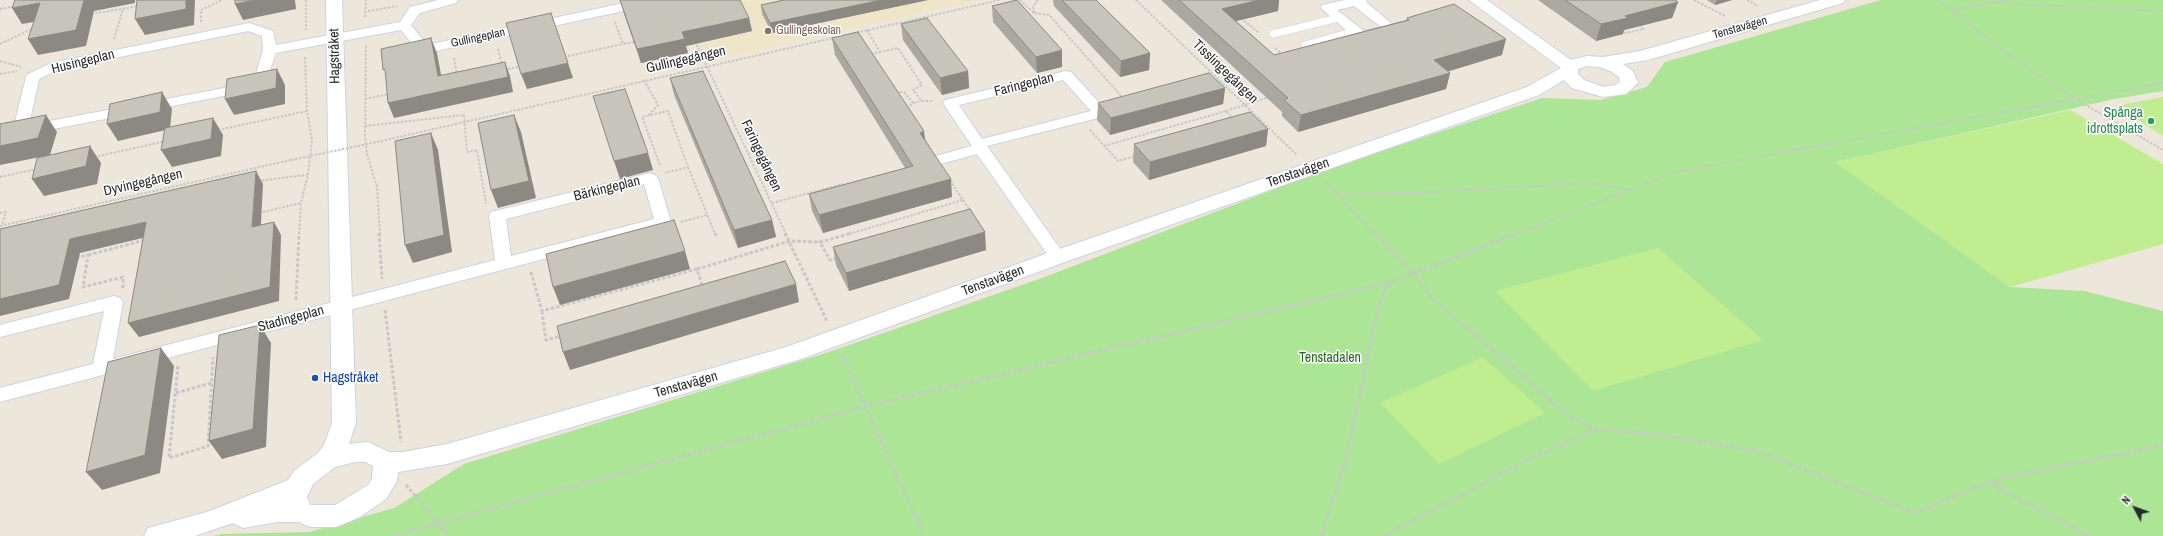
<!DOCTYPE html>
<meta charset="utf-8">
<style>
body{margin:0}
#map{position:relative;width:2163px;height:536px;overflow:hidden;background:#ece6db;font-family:"Archivo Narrow",sans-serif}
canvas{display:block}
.north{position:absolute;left:2115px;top:488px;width:40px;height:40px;-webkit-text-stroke:3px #fff;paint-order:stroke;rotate:311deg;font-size:11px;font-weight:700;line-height:16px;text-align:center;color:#2a2a2a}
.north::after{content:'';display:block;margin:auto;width:14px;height:18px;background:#2a2a2a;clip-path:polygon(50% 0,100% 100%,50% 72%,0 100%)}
</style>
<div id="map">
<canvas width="2163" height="536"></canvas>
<div class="north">N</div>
</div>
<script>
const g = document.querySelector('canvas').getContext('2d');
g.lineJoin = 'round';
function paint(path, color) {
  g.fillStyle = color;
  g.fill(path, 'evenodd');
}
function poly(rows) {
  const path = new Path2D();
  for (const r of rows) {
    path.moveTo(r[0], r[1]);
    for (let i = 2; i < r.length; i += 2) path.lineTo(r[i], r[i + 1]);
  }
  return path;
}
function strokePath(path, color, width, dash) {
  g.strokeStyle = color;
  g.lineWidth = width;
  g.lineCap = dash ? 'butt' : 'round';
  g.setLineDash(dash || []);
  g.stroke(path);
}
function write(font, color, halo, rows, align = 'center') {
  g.font = font + ' "Archivo Narrow",sans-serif';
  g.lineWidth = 3;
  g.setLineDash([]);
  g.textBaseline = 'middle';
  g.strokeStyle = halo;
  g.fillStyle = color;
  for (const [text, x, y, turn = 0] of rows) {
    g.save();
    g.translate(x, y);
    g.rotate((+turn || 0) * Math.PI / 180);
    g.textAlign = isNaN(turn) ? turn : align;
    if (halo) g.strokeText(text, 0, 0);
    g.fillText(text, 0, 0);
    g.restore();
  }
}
const education = poly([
 [679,0,978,0,708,62]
]);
const green = poly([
 [1881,0,2163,0,2163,91,2114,99,1836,162,2010,287,2084,291,2163,311,2163,536,214,536,222,534,309,532,394,508,464,464,826,353,1042,278,1325,170,1542,98,1601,100,1647,87,1665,62]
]);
const pitch = poly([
 [2163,97,2163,136,2116,106],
 [2070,110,2163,164,2163,244,2010,287,1835,162],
 [1658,248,1763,340,1593,391,1495,291],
 [1483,357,1545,413,1439,464,1380,403]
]);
const pathFar1 = poly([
 [306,0,306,30],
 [1020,0,1034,13,1049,15,1123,98],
 [1136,0,1297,155],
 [1694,0,1725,16],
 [1747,0,1758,6],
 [1938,0,2020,63,2077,100,2163,150],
 [1995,3,2163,11],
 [0,9,15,6],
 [1953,10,2003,0],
 [364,12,397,6],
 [1034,13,1033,7,1038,0],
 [91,14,139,6],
 [365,17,366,0],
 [1241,18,1259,33],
 [201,22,201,10,222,0],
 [615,22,623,44,636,42],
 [867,30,880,52],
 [1621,30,1626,33,1644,29,1637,24],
 [114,39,123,9],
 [695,41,786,234],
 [0,44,34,28],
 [366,46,365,138,367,154,377,187,380,234],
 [1275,48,1284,55],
 [498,49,502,65],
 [871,54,898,48,922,85,913,90,922,101,933,101],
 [564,57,623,44],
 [454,58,457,75],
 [0,61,21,67],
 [504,70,522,66],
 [0,74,17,71],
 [644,80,658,105,649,115],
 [896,92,904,92,913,103,908,108,909,110],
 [365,99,389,94],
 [913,103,922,101],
 [1226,111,1269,97],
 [365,126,464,115,467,152,477,150,486,204],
 [218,130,307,111],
 [1090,130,1118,161,1135,156],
 [924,137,929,147],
 [377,142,1000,0],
 [1104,146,1226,111,1233,119],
 [94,157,166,141],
 [660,165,642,117,668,111,688,167,665,173],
 [688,167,715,234],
 [0,177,37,169],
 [950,180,970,211],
 [258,181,307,175],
 [1325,182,1375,234],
 [1336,194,1415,193,1589,183,1628,190],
 [772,203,843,184],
 [0,213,6,212,2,225],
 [259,213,301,203],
 [681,222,707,215],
 [0,226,291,160],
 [299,234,301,203,308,174,312,140,307,111,305,57],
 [849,234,963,200],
 [1516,234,1675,172,2163,83]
]);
const path = poly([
 [379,233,382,279],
 [715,233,716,236],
 [785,233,827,321],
 [1374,233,1413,272,1431,297,1569,416,1595,430],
 [88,255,145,240],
 [76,258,88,255,83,287,123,277,123,289],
 [837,258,830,260,820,242,852,233],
 [697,269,790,241,820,242],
 [531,272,542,311,697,269,703,288],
 [296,300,299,233],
 [385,310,401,442],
 [542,311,546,340,561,336],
 [842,355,924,536],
 [178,366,169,458,208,446,213,357],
 [176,393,211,383],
 [1989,483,2089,536],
 [406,485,449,536],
 [391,536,866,406,1388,283,1518,233],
 [1321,536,1346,458,1378,308,1388,283],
 [1383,536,1537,455,1595,430,1645,433,1755,450,1915,513,1975,487,2013,476,2163,445]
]);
const service = poly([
 [1273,34,1338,18],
 [1305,45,1355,31]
]);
const minor = poly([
 [438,0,458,0,456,3,420,13,411,25,426,43,436,43,638,0,662,0,656,4,436,51,417,50,401,30,276,53,267,79,244,92,38,132,17,125,15,122,26,77,28,74,51,63,249,23,273,31,276,45,400,22,410,7,438,0],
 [248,31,262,36,263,50,256,74,235,86,39,123,30,120,39,79,60,69,248,31],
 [1345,0,1367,0,1366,2,1398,29,1391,33,1361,40,1356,39,1321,8,1322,5,1345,0],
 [1354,6,1381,27,1364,31,1337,10,1354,6],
 [1066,71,1071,72,1106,110,1108,113,1106,116,987,146,1066,257,1064,261,1058,262,1052,261,977,154,937,165,932,163,929,160,932,157,972,146,943,103,945,100,1066,71],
 [1063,80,1091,111,982,139,959,105,1063,80],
 [650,173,655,175,658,178,671,222,669,226,0,402,0,388,93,364,104,311,0,337,0,325,114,296,120,298,123,302,113,359,495,260,489,216,491,212,650,173],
 [644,184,654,219,511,256,506,219,644,184]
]);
const tertiary = poly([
 [326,0,342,0,356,423,349,444,368,442,389,452,403,452,447,444,786,347,1051,252,1527,87,1561,68,1469,0,1487,0,1571,60,1587,56,1603,57,1640,51,1820,0,1845,0,1843,3,1648,60,1623,64,1633,71,1638,83,1626,94,1603,97,1572,88,1564,80,1539,95,1065,262,801,359,447,464,398,472,397,481,386,499,360,517,336,527,310,527,299,522,278,522,243,528,233,523,195,536,144,536,148,528,207,512,288,480,295,470,318,453,324,445,332,423,326,0],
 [1587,66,1600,67,1612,72,1619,77,1620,82,1615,85,1604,87,1584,80,1578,74,1578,69,1587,66],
 [355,462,365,462,373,466,372,479,368,485,335,505,310,505,307,497,313,484,335,467,355,462]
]);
const pathBridge = poly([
 [291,160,377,142]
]);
const wall = poly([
 [620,0,749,18,752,31,686,46,688,53,641,63,624,14],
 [784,0,928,0,772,33,762,14,761,5],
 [1053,0,1096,0,1150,53,1149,70,1120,77,1054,6],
 [1161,0,1279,0,1278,11,1236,21,1274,55,1406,20,1407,18,1502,55,1448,71,1450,73,1446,89,1298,132,1282,116,1282,112],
 [1538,0,1675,0,1678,2,1672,18,1624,30,1623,34,1596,41],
 [1707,0,1732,0,1715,5],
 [992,6,1062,67,1037,73,993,22],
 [901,24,968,71,969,88,942,95,903,40],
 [832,38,925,141,952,197,823,233,812,211,809,194,905,168,835,55],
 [670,78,772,220,776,237,738,248,674,95],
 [1225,88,1223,104,1110,135,1097,120,1098,103],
 [1268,129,1266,146,1149,180,1133,162,1134,144],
 [833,247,986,250,849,291,836,265]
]);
const shadedWall = poly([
 [84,0,135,0,135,3,94,11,86,46,38,55,28,39],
 [186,0,195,0,194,25,145,35,135,19],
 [255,0,295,0,296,9,243,20,235,4],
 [882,0,928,0,772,33,770,23],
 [1259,0,1279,0,1278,11,1220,25,1222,9],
 [1717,0,1732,0,1715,5],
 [1678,2,1672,18,1624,30,1623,34,1596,41,1601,24,1625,16],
 [40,3,50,19,22,24,12,8],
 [749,18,752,31,686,46,688,53,641,63,637,49,682,32],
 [431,38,437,53,444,91,505,62,510,76,513,92,394,118,388,103,438,76],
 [1506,39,1502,55,1430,77,1434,60],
 [1062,50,1062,67,1037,73,1036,57],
 [1150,53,1149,70,1120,77,1121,61],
 [568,63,573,78,527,89,521,74],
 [277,69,285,85,285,104,234,115,225,99],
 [968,71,969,88,942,95,940,78],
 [1450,73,1446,89,1298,132,1301,115],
 [1225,88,1223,104,1110,135,1111,118],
 [162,92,172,109,170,129,118,141,107,124],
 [46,115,57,132,50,155,0,165,0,146],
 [514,115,521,132,536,198,498,208,491,190],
 [213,118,223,135,221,156,172,167,161,150],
 [1268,129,1266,146,1149,180,1150,162],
 [924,131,926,148,920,133],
 [431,133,438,150,452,252,413,263,405,245],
 [90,146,101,163,97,184,44,196,32,179],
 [648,153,653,170,620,179,614,161],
 [256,171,263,184,260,241,252,227],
 [951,179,952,197,823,233,819,215],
 [772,220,776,237,738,248,734,230],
 [146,222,155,235,80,253,69,299,0,316,0,299,70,239],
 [274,222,281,235,279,301,139,337,128,323],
 [985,232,986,250,849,291,846,273],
 [685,251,690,269,560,305,553,287],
 [796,284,799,302,570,370,563,352],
 [260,325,271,343,266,447,222,459,209,441],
 [161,348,174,366,160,473,102,490,86,472]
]);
const building = poly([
 [15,0,84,0,76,30,28,39,40,3,12,8,15,0],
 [137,0,186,0,186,9,135,19,137,0],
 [235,0,255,0,235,4,235,0],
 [620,0,740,0,749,18,682,32,685,39,637,49,620,0],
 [784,0,882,0,770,23,761,5,784,0],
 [1017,0,1062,50,1036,57,992,6,1017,0],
 [1062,0,1096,0,1150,53,1121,61,1062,0],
 [1179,0,1259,0,1222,9,1274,55,1409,20,1407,18,1454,4,1506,39,1434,60,1450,73,1301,115,1284,100,1288,98,1179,0],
 [1565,0,1675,0,1678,2,1625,16,1628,18,1601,24,1565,0],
 [551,13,568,63,521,74,506,23,551,13],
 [927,18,968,71,940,78,901,24,927,18],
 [858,32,924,131,920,133,951,179,819,215,809,194,913,166,832,38,858,32],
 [431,38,438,76,505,62,508,77,388,103,385,69,383,70,381,49,431,38],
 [277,69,276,88,225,99,227,79,277,69],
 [703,71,772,220,734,230,670,78,703,71],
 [1209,73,1225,88,1111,118,1098,103,1209,73],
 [625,89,648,153,614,161,593,96,625,89],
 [162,92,160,112,107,124,110,104,162,92],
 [1250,112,1268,129,1150,162,1134,144,1250,112],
 [46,115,38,138,0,146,0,124,46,115],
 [514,115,529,181,491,190,478,123,514,115],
 [213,118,211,139,161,150,165,128,213,118],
 [431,133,444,235,405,245,395,141,431,133],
 [90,146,86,166,32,179,37,158,90,146],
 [256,171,252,227,274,222,270,287,128,323,146,222,70,239,59,285,0,299,0,229,256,171],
 [970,209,985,232,846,273,833,247,970,209],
 [674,220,685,251,553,287,546,254,674,220],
 [785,261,796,284,563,352,557,326,785,261],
 [260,325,253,429,209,441,219,335,260,325],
 [161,348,145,455,86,472,108,362,161,348]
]);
const markers = [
 [768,31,4,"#8d6e63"],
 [2151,121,4,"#2e9e5b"],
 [315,378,4,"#1a4fb4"]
];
const farStreetnames = [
 ["Tenstavägen",1740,28,-16],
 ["Gullingeplan",478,38,-12]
];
const farEducationnames = [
 ["Gullingeskolan",776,31]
];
const streetNames = [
 ["Hagstråket",335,56,-91],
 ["Gullingegången",686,60,-13],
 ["Husingeplan",83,62,-14],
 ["Tisslingegången",1225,72,44],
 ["Faringeplan",1024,85,-14],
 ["Faringegången",761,156,65],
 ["Tenstavägen",1298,173,-19],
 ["Dyvingegången",143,183,-13],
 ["Bärkingeplan",607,189,-14],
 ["Tenstavägen",993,281,-20],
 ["Stadingeplan",291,319,-15],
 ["Tenstavägen",686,385,-16]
];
const leisureNames = [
 ["Spånga",2143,113],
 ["idrottsplats",2143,129]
];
const parkNames = [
 ["Tenstadalen",1330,358]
];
const transitNames = [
 ["Hagstråket",323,378]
];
paint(education, '#efe5c9');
paint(green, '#abe595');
paint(pitch, '#c0ed90');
strokePath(service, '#d0d2e3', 8);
strokePath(minor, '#d0d2e3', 2);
strokePath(tertiary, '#d0d2e3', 2);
strokePath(pathFar1, '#c8c8c8', 2, [2.5, 1.5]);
strokePath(path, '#c8c8c8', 3, [3.5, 2]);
strokePath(service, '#fff', 7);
paint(minor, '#fff');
paint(tertiary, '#fff');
strokePath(pathBridge, '#c8c8c8', 2, [2.5, 1.5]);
paint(wall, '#aba99f');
paint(shadedWall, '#8b8982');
paint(building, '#c7c4b9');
strokePath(building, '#8b8982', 1);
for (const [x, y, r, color] of markers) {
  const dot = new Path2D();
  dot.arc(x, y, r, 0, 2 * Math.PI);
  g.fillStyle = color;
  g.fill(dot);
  strokePath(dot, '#fff', 1.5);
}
write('12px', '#2a2a2a', '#fff', farStreetnames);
write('12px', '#785e54', '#fff', farEducationnames, 'left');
write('14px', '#2a2a2a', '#fff', streetNames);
write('14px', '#27864d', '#fff', leisureNames, 'right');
write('14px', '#236917', '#fff', parkNames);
write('14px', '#164399', '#fff', transitNames, 'left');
</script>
